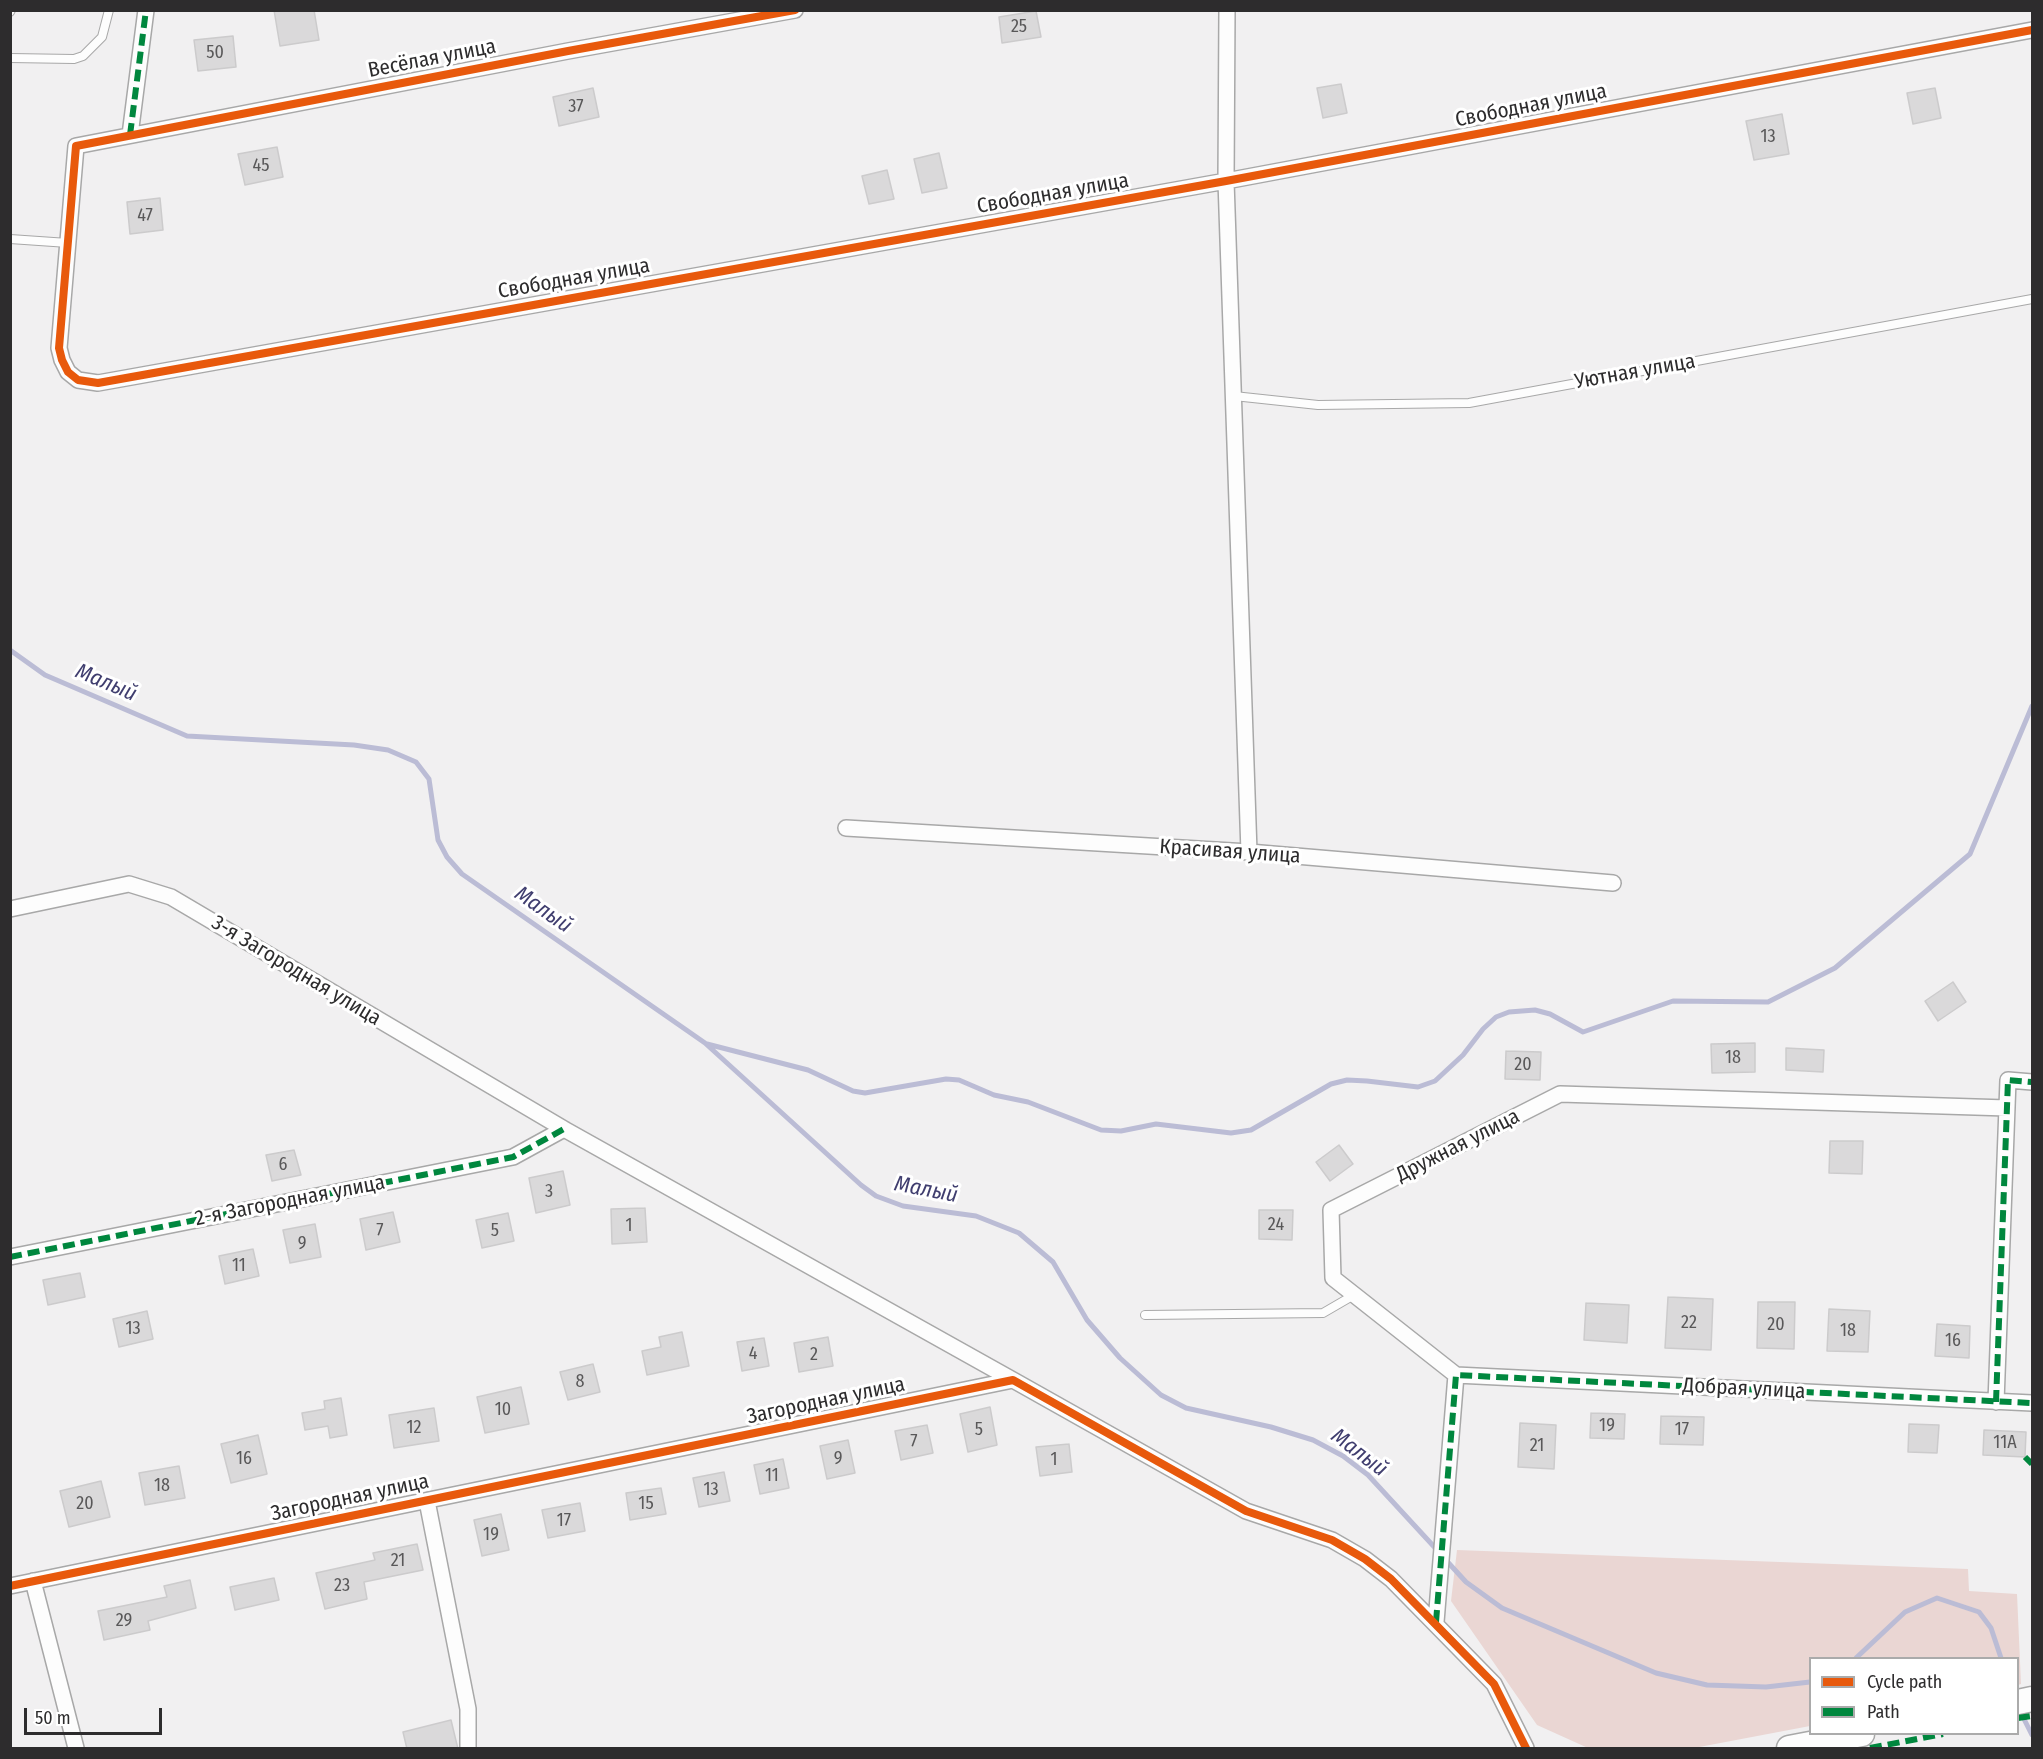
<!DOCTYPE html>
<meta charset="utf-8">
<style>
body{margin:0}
#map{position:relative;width:2043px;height:1759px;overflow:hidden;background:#f1f0f1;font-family:"Fira Sans Condensed",sans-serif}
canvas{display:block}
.frame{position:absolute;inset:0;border:12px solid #2d2c2d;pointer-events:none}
.legend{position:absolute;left:1809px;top:1657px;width:210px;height:78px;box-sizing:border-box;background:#fff;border:2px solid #ababab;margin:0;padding:8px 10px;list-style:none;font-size:18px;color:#2d2c2d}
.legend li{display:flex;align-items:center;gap:12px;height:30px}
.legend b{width:30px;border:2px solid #ababab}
.scale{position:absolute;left:24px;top:1708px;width:138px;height:27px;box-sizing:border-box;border:3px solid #2d2c2d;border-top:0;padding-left:8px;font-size:18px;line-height:21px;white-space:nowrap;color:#2d2c2d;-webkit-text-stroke:4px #fff;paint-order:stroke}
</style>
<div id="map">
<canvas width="2043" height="1759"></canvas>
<div class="frame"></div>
<ul class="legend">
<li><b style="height:8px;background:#e8590c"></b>Cycle path</li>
<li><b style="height:8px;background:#00873e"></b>Path</li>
</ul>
<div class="scale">50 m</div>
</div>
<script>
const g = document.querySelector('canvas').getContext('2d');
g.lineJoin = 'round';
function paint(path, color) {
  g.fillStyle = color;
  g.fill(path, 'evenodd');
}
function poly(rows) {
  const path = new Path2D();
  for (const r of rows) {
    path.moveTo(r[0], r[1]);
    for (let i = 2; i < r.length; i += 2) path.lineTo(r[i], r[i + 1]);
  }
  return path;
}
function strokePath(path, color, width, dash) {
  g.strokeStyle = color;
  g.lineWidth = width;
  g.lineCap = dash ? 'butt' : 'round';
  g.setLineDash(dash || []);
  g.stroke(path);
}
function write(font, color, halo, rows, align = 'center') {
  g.font = font + ' "Fira Sans Condensed",sans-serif';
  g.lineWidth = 6;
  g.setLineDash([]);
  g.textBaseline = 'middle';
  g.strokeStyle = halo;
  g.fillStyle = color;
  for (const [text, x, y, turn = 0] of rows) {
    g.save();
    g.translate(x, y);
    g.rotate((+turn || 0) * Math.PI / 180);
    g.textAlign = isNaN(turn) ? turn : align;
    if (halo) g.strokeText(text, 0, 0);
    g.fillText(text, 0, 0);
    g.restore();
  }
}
const green = poly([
 [1457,1550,1968,1569,1969,1591,2017,1594,2021,1684,2018,1685,2018,1658,1810,1658,1810,1726,1694,1748,1588,1748,1537,1725,1451,1601]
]);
const stream = poly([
 [10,650,45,675,187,736,354,745,388,750,416,762,429,779,438,840,447,857,462,874,705,1043,861,1185,876,1196,903,1206,976,1216,1019,1233,1053,1262,1087,1320,1120,1358,1161,1395,1186,1408,1271,1427,1313,1440,1343,1456,1368,1475,1438,1551],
 [707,1044,808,1070,853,1091,865,1093,946,1079,959,1080,994,1095,1028,1102,1101,1130,1121,1131,1156,1124,1231,1133,1251,1130,1331,1084,1347,1080,1367,1081,1418,1087,1435,1081,1463,1055,1483,1029,1496,1017,1509,1012,1535,1010,1550,1014,1583,1032,1673,1001,1768,1002,1835,968,1970,854,2032,706],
 [1444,1558,1466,1582,1502,1608,1656,1673,1707,1685,1766,1687,1810,1682],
 [1856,1658,1905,1612,1937,1598,1979,1612,1991,1628,2001,1658],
 [2024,1719,2032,1735]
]);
const building = poly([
 [274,10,314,10,319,40,280,46,274,10],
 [1036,11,1041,37,1002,43,999,17,1036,11],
 [233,36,236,67,198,71,194,40,233,36],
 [1341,84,1347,113,1323,118,1317,88,1341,84],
 [593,88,599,117,559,126,553,97,593,88],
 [1935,88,1941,118,1913,124,1907,93,1935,88],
 [1782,114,1789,154,1754,160,1746,121,1782,114],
 [277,147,283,177,245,185,238,154,277,147],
 [939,153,947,188,922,193,914,159,939,153],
 [887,170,894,199,869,204,862,176,887,170],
 [160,198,163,230,130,234,127,202,160,198],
 [1953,982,1966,1002,1938,1021,1925,1001,1953,982],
 [1755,1043,1755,1072,1712,1073,1711,1044,1755,1043],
 [1786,1048,1824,1050,1823,1072,1786,1070,1786,1048],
 [1506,1051,1541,1052,1540,1080,1505,1079,1506,1051],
 [1830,1141,1863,1141,1862,1174,1829,1173,1830,1141],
 [1339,1145,1353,1164,1330,1181,1316,1162,1339,1145],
 [294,1150,301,1175,272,1181,266,1155,294,1150],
 [563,1171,570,1205,536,1213,529,1178,563,1171],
 [645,1208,647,1242,612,1244,611,1209,645,1208],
 [1259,1210,1293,1210,1292,1240,1259,1239,1259,1210],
 [393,1212,400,1242,366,1250,360,1219,393,1212],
 [508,1213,514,1241,482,1248,476,1220,508,1213],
 [315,1224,321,1257,290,1263,283,1230,315,1224],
 [253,1249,259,1276,225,1284,219,1256,253,1249],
 [80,1273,85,1297,48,1305,43,1280,80,1273],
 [1668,1297,1713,1299,1711,1350,1665,1348,1668,1297],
 [1758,1302,1795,1302,1794,1349,1757,1348,1758,1302],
 [1586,1303,1629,1305,1627,1343,1584,1340,1586,1303],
 [1829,1309,1870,1311,1868,1352,1827,1351,1829,1309],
 [147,1311,153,1339,119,1347,113,1319,147,1311],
 [1937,1324,1970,1326,1969,1358,1935,1356,1937,1324],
 [682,1332,689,1366,647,1375,642,1351,661,1347,659,1337,682,1332],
 [828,1337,833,1366,799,1372,794,1343,828,1337],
 [764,1338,769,1366,742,1371,737,1342,764,1338],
 [593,1364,600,1392,568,1400,560,1372,593,1364],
 [521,1387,529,1424,485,1433,477,1397,521,1387],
 [341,1398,347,1435,330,1438,328,1426,305,1430,302,1413,325,1409,324,1401,341,1398],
 [990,1407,997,1445,968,1452,960,1414,990,1407],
 [434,1408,439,1441,394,1448,389,1415,434,1408],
 [1591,1413,1625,1414,1624,1439,1590,1438,1591,1413],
 [1661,1416,1704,1417,1703,1445,1660,1444,1661,1416],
 [1520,1423,1556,1425,1554,1469,1518,1467,1520,1423],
 [1909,1424,1939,1425,1937,1453,1908,1452,1909,1424],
 [927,1425,933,1453,901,1460,895,1431,927,1425],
 [1984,1430,2026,1432,2025,1457,1983,1455,1984,1430],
 [258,1435,267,1474,231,1483,221,1444,258,1435],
 [848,1440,855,1473,827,1479,820,1446,848,1440],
 [1069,1444,1072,1472,1040,1476,1036,1447,1069,1444],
 [783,1459,789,1488,760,1494,754,1465,783,1459],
 [179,1466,185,1498,145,1505,139,1473,179,1466],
 [724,1472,730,1501,699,1507,693,1478,724,1472],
 [101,1481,110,1517,69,1527,60,1491,101,1481],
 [661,1488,666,1514,630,1520,626,1493,661,1488],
 [580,1503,585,1531,548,1538,542,1510,580,1503],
 [501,1514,509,1550,482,1556,474,1520,501,1514],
 [417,1544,423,1570,364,1582,367,1599,325,1609,316,1573,375,1560,373,1553,417,1544],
 [274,1578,279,1600,235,1610,230,1587,274,1578],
 [190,1580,196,1608,148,1621,150,1630,104,1640,98,1611,167,1597,164,1586,190,1580],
 [451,1720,458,1749,407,1749,403,1732,451,1720]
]);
const lane = poly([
 [10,12,11,10],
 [10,58,74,59,83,56,102,37,109,10],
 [10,239,68,243],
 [1234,396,1318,405,1469,403,2032,299],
 [1145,1315,1323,1313,1354,1295]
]);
const street = poly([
 [795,10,568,51,76,146,59,348,62,360,68,372,78,380,98,383,1226,181,2032,30],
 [1227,10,1226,181,1249,852],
 [130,135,146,10],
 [846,828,1249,852,1613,883],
 [10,909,129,884,171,897,564,1129,1013,1380],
 [10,1257,513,1157,564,1129],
 [1456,1375,1333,1278,1331,1210,1560,1094,2007,1108],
 [1456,1375,2032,1403],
 [1996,1402,2008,1080,2032,1082],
 [427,1501,468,1709,468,1748],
 [33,1581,76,1748],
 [10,1586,1013,1380,1246,1511,1332,1540,1365,1559,1391,1579,1494,1684,1526,1748],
 [1436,1622,1456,1375]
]);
const primary = poly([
 [2018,1702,2032,1699],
 [1789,1748,1862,1734]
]);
const quiet = poly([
 [130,135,146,10],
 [10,1257,513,1157,564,1129],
 [1996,1402,2008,1080,2032,1082],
 [2025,1457,2032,1464],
 [1436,1622,1456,1375,2032,1403],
 [2018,1718,2032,1716],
 [1870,1748,1943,1734]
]);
const cycleway = poly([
 [795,10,568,51,76,146,59,348,62,360,68,372,78,380,98,383,1226,181,2032,30],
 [10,1586,1013,1380,1246,1511,1332,1540,1365,1559,1391,1579,1494,1684,1526,1748]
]);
const numberNames = [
 ["25",1019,27],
 ["50",215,53],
 ["37",576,107],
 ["13",1768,137],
 ["45",261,166],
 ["47",145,216],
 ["18",1733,1058],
 ["20",1523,1065],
 ["6",283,1165],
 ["3",549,1192],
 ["24",1276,1225],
 ["1",629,1226],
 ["7",380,1231],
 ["5",495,1231],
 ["9",302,1244],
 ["11",239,1266],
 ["22",1689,1323],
 ["20",1776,1325],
 ["13",133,1329],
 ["18",1848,1331],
 ["16",1953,1341],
 ["4",753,1354],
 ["2",814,1355],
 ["8",580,1382],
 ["10",503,1410],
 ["19",1607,1426],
 ["12",414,1428],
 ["5",979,1430],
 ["17",1682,1430],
 ["7",914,1442],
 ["11А",2005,1443],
 ["21",1537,1446],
 ["16",244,1459],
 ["9",838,1459],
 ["1",1054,1460],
 ["11",772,1476],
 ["18",162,1486],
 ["13",711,1490],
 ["20",85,1504],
 ["15",646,1504],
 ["17",564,1521],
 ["19",491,1535],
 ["21",398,1561],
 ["23",342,1586],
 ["29",124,1621]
];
const streetNames = [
 ["Весёлая улица",432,59,-11],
 ["Свободная улица",1531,106,-11],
 ["Свободная улица",1053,194,-10],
 ["Свободная улица",574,279,-10],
 ["Уютная улица",1635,372,-10],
 ["Красивая улица",1230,852,4],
 ["3-я Загородная улица",296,971,31],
 ["Дружная улица",1458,1146,-27],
 ["2-я Загородная улица",290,1201,-11],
 ["Добрая улица",1744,1389,3],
 ["Загородная улица",826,1401,-12],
 ["Загородная улица",350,1498,-12]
];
const waterNames = [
 ["Малый",106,683,23],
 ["Малый",543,910,35],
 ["Малый",926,1190,11],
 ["Малый",1359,1453,37]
];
paint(green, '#ead6d3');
strokePath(stream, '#bbbcd5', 5);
paint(building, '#dad9da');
strokePath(building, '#cccbcc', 1.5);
strokePath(lane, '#a8a8a8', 10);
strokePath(street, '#a8a8a8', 18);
strokePath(primary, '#a8a8a8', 27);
strokePath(lane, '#fdfdfd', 8);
strokePath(street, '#fdfdfd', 15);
strokePath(primary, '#fdfdfd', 24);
strokePath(quiet, '#00873e', 6, [12, 6]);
strokePath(cycleway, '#e8590c', 8);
write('18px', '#595859', null, numberNames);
write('21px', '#2d2c2d', '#fff', streetNames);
write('italic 22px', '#403e6f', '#fff', waterNames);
</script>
